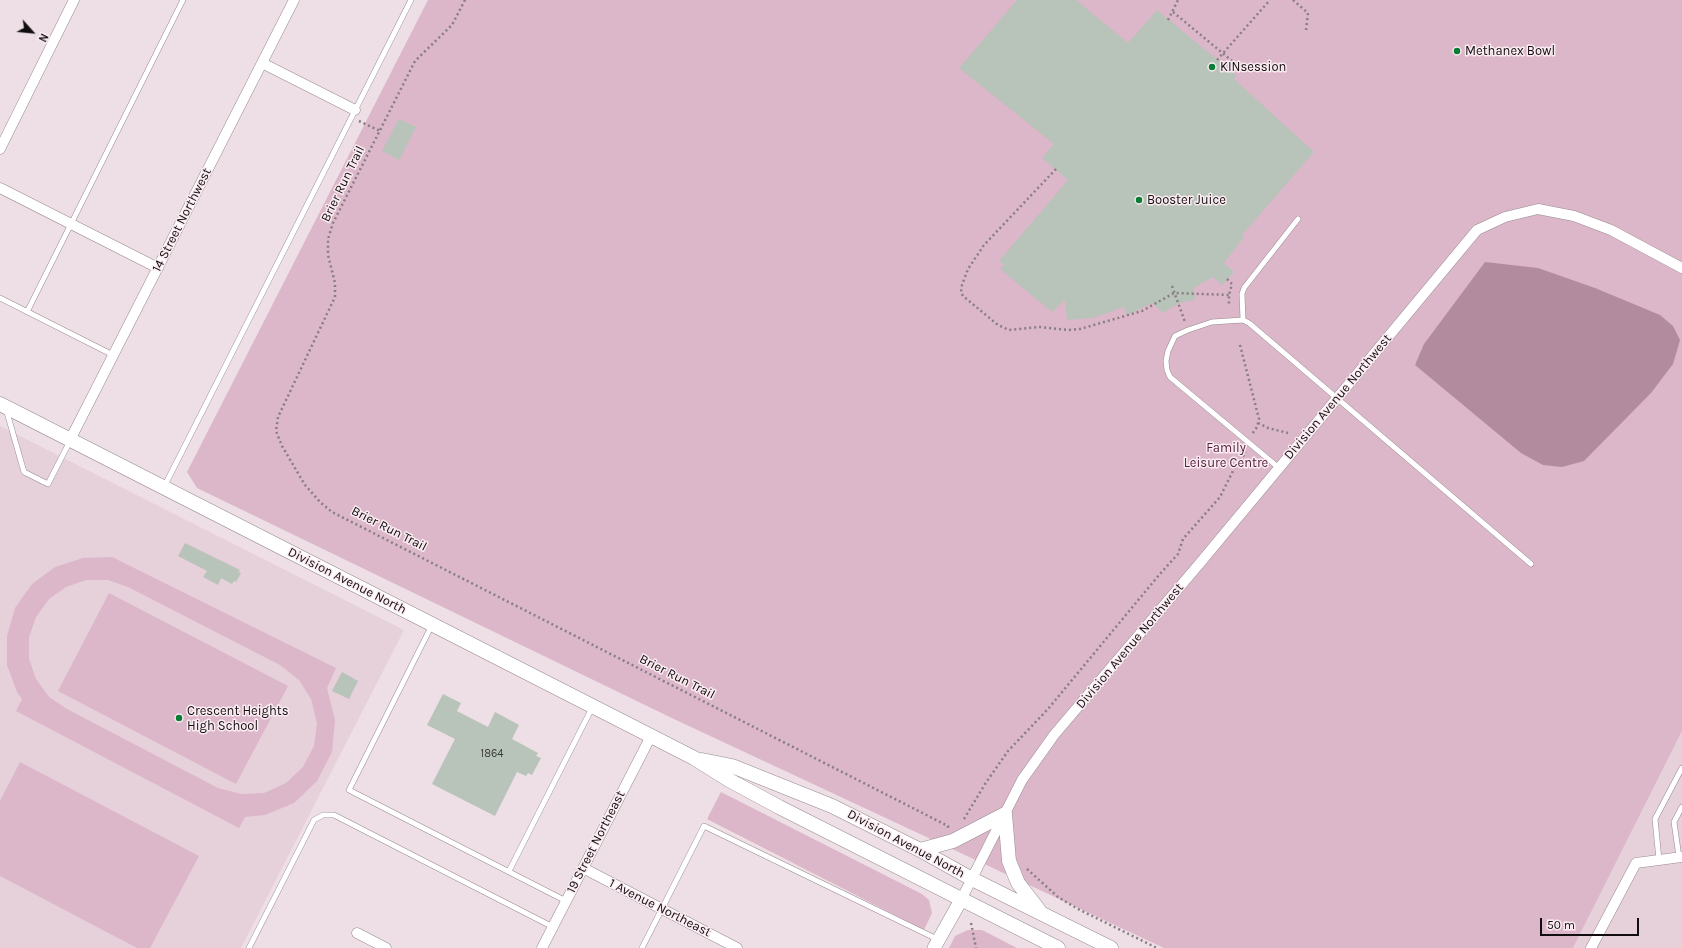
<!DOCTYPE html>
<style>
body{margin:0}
#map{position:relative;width:1682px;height:948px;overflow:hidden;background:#eddfe5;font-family:Karla,sans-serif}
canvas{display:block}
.north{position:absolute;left:12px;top:12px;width:40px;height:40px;-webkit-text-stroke:3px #fbecf2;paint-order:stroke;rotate:117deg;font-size:11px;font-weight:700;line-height:16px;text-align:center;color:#120e10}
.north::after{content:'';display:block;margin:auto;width:14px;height:18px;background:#120e10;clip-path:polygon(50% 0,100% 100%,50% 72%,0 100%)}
.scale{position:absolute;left:1540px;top:918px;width:99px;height:18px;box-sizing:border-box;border:2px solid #120e10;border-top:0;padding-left:5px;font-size:12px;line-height:14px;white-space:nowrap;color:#120e10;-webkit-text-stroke:3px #fbecf2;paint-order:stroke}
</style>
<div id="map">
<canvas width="1682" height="948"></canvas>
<div class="north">N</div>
<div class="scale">50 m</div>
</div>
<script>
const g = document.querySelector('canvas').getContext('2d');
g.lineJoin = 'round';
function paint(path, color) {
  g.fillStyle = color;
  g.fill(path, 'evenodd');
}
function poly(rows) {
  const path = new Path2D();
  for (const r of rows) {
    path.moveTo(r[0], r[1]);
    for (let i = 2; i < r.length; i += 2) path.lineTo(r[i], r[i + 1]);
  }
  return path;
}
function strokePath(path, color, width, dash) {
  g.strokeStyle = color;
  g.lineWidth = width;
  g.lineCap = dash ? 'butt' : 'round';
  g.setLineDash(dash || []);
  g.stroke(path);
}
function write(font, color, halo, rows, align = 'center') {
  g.font = font + ' Karla,sans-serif';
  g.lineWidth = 3;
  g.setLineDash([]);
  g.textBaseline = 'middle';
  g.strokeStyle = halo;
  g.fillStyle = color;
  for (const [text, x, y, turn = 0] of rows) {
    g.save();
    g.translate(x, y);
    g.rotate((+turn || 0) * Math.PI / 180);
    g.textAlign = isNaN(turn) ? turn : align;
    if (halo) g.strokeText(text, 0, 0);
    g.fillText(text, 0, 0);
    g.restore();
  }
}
const built = poly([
 [0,426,404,630,241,948,0,948],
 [1682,731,1682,948,1573,948]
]);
const green = poly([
 [428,0,1682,0,1682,731,1573,948,1164,948,676,720,197,488,187,472],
 [112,557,336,668,327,688,335,720,332,752,317,781,294,803,265,815,245,817,239,828,16,711,22,699,17,692,7,665,7,636,15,608,32,584,55,567,83,558],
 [86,580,108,580,128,587,280,665,299,680,311,699,317,723,314,746,303,767,286,783,264,793,241,794,218,788,67,709,49,697,36,679,29,659,29,637,36,617,49,599,66,587],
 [109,593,288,686,236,784,58,691],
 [20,762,199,856,150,948,137,948,0,876,0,801],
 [721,792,922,894,929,900,932,913,924,930,707,819],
 [968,930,982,930,1017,948,949,948,955,936]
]);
const water = poly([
 [1485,262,1538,268,1595,288,1660,315,1673,326,1680,340,1673,364,1651,393,1584,461,1562,467,1543,465,1521,453,1415,365,1424,344]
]);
const building = poly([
 [1017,0,1076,0,1128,43,1157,10,1237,76,1234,79,1314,152,1242,235,1244,237,1224,263,1234,272,1222,285,1213,277,1194,288,1195,300,1183,302,1172,307,1163,313,1152,303,1127,315,1124,307,1093,318,1067,320,1065,300,1052,312,1000,269,1004,265,999,261,1068,180,1042,158,1054,144,959,68],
 [399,119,416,127,399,160,382,151],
 [185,543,240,570,238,572,241,573,236,582,234,581,232,584,221,578,218,585,203,577,207,571,178,556],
 [342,672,358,681,349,699,332,691],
 [443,694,461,703,457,711,488,727,495,712,519,725,512,739,538,753,536,756,541,758,532,775,528,773,526,776,517,772,495,816,432,784,455,739,427,725]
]);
const path = poly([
 [465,0,452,25,415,61,333,223,328,239,328,255,335,283,335,297,278,417,276,431,282,446,305,485,320,502,332,512,948,826,948,828],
 [1293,0,1308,13,1306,30],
 [1173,12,1243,70,1276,67],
 [1168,20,1178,0],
 [1217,60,1270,0],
 [359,121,380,131],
 [1056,169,984,245,968,269,962,285,961,292,963,296,998,325,1009,330,1040,327,1069,330,1080,329,1142,311,1174,293,1229,295],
 [1227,279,1232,284,1229,295,1229,306],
 [1172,286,1185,322],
 [1240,345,1259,419,1257,427,1252,434],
 [1258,423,1268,428,1288,433],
 [964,819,985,784,1008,751,1048,709,1159,575,1178,554,1183,539,1220,497,1235,467,1246,452],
 [1027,869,1058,897,1076,908,1157,948],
 [971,923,976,948]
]);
const service = poly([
 [0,298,113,355],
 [27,312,183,0],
 [1243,320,1242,294,1244,288,1298,219],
 [6,409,24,472,48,484,70,441],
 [1279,468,1170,377,1167,370,1166,361,1168,351,1175,336,1188,330,1212,322,1243,320,1249,323,1531,564],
 [164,487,411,0],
 [432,625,349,790,566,901],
 [1679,857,1674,822,1682,807],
 [1659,860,1655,819,1682,768],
 [509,871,593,706],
 [249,948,314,820,323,815,334,815,553,927],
 [642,948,704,826,939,940]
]);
const minor = poly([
 [262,63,355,110],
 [0,149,74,0],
 [0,188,158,268],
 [70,440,294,0],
 [583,868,737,948],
 [961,900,1022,780,1054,735,1200,563,1477,230,1505,217,1538,209,1574,216,1611,230,1682,268],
 [357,933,386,948],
 [542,948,651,736],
 [1591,948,1636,863,1682,857]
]);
const tertiary = poly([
 [934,948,961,900]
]);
const secondary = poly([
 [0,404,651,736,694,758,729,780,779,807,1058,948],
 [702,760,732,766,832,806,920,850,972,879,1111,948],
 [920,850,953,841,1005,814,1009,861,1018,883,1039,910]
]);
const markers = [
 [1457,51,4,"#087d33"],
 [1212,67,4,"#087d33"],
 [1139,200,4,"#087d33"],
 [179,718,4,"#087d33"]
];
const numberNames = [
 ["1864",492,754]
];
const poiNames = [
 ["Methanex Bowl",1465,51],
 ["KINsession",1220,67],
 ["Booster Juice",1147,200],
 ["Crescent Heights",187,711],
 ["High School",187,726]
];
const streetNames = [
 ["Brier Run Trail",343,184,-64],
 ["14 Street Northwest",182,220,-63],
 ["Division Avenue Northwest",1338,397,-50],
 ["Brier Run Trail",389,529,27],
 ["Division Avenue North",347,581,27],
 ["Division Avenue Northwest",1130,646,-50],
 ["Brier Run Trail",677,677,27],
 ["19 Street Northeast",596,842,-63],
 ["Division Avenue North",906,844,28],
 ["1 Avenue Northeast",660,908,27]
];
const parkNames = [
 ["Family",1226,448],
 ["Leisure Centre",1226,463]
];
paint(built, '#e6d0da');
paint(green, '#dcb7c9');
paint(water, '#b38b9e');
paint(building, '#b8c3b9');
strokePath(service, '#978a90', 6);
strokePath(minor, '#978a90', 11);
strokePath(tertiary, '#978a90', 14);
strokePath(secondary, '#978a90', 15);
strokePath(path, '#877e82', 2.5, [2, 3]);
strokePath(service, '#fff', 5);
strokePath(minor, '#fff', 10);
strokePath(tertiary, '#fff', 13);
strokePath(secondary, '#fff', 14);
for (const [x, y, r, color] of markers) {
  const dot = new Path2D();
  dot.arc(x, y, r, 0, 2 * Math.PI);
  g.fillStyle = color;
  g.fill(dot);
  strokePath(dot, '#fbecf2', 1.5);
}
write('11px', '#3c3b3a', null, numberNames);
write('13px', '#120e10', '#fbecf2', poiNames, 'left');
write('13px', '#120e10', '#fbecf2', streetNames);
write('13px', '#4f1c39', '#fbecf2', parkNames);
</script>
